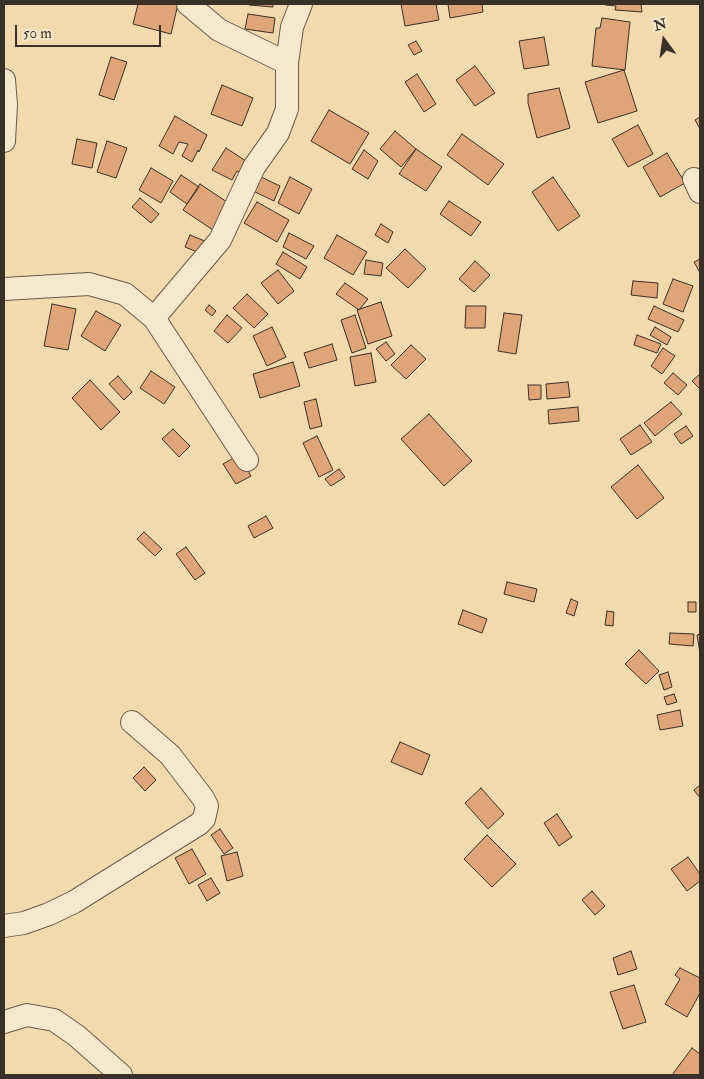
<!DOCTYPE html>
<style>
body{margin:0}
#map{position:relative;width:704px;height:1079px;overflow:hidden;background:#f1dbae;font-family:"IM FELL Double Pica",serif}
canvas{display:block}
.frame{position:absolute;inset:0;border:5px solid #3a3027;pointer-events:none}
.north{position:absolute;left:639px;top:15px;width:50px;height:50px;-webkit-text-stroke:4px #f6e8ca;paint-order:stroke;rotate:346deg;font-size:14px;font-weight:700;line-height:20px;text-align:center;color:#3a3027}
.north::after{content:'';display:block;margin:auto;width:18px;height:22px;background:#3a3027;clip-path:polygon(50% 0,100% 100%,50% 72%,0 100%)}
.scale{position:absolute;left:15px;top:25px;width:146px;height:22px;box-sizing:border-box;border:2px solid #3a3027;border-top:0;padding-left:6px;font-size:15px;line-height:18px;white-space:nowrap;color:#3a3027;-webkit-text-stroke:4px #f6e8ca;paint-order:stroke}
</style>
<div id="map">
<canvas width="704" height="1079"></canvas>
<div class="frame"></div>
<div class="north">N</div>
<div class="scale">50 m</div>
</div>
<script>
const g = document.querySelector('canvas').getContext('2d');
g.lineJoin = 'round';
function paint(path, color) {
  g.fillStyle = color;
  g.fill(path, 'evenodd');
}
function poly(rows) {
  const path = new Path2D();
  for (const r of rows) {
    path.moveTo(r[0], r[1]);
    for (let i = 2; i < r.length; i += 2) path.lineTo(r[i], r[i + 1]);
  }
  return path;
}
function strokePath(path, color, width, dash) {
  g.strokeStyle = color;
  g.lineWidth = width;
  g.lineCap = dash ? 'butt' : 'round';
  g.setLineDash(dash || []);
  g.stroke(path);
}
const building = poly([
 [138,4,178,4,171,34,133,24,138,4],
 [249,4,273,4,273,7,249,5,249,4],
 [401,4,436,4,439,20,405,26,401,4],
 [448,4,482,4,483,12,450,18,448,4],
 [606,4,641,4,642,12,615,10,616,6,605,5,606,4],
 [248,14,275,18,273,33,245,29,248,14],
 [602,18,630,22,625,70,592,66,596,28,600,28,602,18],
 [544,37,549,65,524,69,519,41,544,37],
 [416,41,422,51,414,55,408,45,416,41],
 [111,57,127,62,114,100,99,95,111,57],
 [475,66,495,93,475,106,456,80,475,66],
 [624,70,637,111,598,123,585,82,624,70],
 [417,74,436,104,424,112,405,82,417,74],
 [222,85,253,98,242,126,211,114,222,85],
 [559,88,570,128,537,138,528,103,528,94,559,88],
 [329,110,369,133,350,164,311,141,329,110],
 [175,116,207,135,199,152,198,150,192,162,182,156,188,144,179,142,173,154,159,146,175,116],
 [700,117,700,129,695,120,700,117],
 [638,125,653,154,628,167,612,139,638,125],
 [395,131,416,149,401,167,380,149,395,131],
 [462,134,504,164,488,185,447,155,462,134],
 [77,139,97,143,92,168,72,164,77,139],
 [107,141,127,148,116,178,97,172,107,141],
 [226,148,246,161,240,173,237,171,232,180,212,170,226,148],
 [416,149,442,167,426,191,399,174,416,149],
 [364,150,378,161,368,179,352,169,364,150],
 [667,153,685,183,660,197,643,167,667,153],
 [151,168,173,181,161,203,139,190,151,168],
 [181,175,199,187,187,204,170,192,181,175],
 [257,175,280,186,274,201,251,190,257,175],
 [290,177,312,189,299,214,278,203,290,177],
 [553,177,580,216,558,231,532,192,553,177],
 [200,184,233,206,216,232,183,210,200,184],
 [140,198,159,214,151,223,132,207,140,198],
 [449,201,481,222,471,236,440,214,449,201],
 [257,202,289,220,277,242,244,223,257,202],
 [381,224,393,232,388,243,375,235,381,224],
 [289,233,314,246,306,259,283,247,289,233],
 [190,235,207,242,202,254,185,247,190,235],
 [337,235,367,252,353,275,324,258,337,235],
 [405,249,426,269,408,288,386,268,405,249],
 [283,252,307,267,300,279,276,264,283,252],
 [700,259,700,273,694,262,700,259],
 [366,260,383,263,381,276,364,274,366,260],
 [475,261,490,275,474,292,459,279,475,261],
 [278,270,294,291,278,304,261,283,278,270],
 [673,279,693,286,683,312,663,304,673,279],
 [633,281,658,283,657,298,631,295,633,281],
 [345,283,368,299,359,310,336,294,345,283],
 [247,294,268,314,254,328,233,308,247,294],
 [381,302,392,336,368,344,357,310,381,302],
 [52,304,76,309,68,350,44,346,52,304],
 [209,305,216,311,212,316,205,310,209,305],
 [466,306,486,306,485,328,465,328,466,306],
 [654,306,684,320,678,332,648,319,654,306],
 [96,311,121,325,105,351,81,336,96,311],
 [504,313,522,315,516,354,498,351,504,313],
 [227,315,242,328,228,343,214,331,227,315],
 [355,315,366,348,352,353,341,320,355,315],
 [272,327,286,357,267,366,253,336,272,327],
 [655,327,671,337,667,345,650,335,655,327],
 [637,335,661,344,657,353,634,345,637,335],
 [386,342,395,354,386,361,376,349,386,342],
 [332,344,337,360,309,368,304,353,332,344],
 [411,345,426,359,406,379,391,365,411,345],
 [663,348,675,356,662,374,651,366,663,348],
 [371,353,376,382,355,386,350,357,371,353],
 [293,362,300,386,260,398,253,374,293,362],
 [151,371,175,387,164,404,140,388,151,371],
 [673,373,687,385,678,395,664,383,673,373],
 [700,374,700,389,692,381,700,374],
 [118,376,132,392,124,400,109,384,118,376],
 [90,380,120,412,101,430,72,398,90,380],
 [568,382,570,397,547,399,546,384,568,382],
 [528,385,541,385,541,399,529,400,528,385],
 [316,399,322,426,310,429,304,402,316,399],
 [671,402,682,414,655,436,644,423,671,402],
 [578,407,579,421,549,424,548,410,578,407],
 [429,414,472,461,444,486,401,439,429,414],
 [640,425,652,442,631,455,620,439,640,425],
 [686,426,693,436,681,444,674,434,686,426],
 [173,429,190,446,179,457,162,439,173,429],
 [317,436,333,470,319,477,303,443,317,436],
 [239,455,251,476,236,484,223,464,239,455],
 [638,465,664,498,637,519,611,487,638,465],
 [339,469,345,477,331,486,325,479,339,469],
 [266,516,273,528,254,538,248,526,266,516],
 [144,532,162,549,155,556,137,539,144,532],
 [186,547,205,573,195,580,176,554,186,547],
 [507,582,537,589,534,602,504,594,507,582],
 [571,599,578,602,574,616,566,613,571,599],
 [688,602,696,602,696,612,688,612,688,602],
 [463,610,487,619,482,633,458,624,463,610],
 [607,611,614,612,613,626,605,625,607,611],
 [670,633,694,634,693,646,669,644,670,633],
 [700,634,700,653,697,635,700,634],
 [639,650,659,671,646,684,625,664,639,650],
 [668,672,672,687,664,690,659,675,668,672],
 [674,694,677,702,667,705,664,697,674,694],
 [680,710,683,726,660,730,657,715,680,710],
 [400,742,430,755,422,775,391,762,400,742],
 [144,767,156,780,145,791,133,778,144,767],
 [700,785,700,798,694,790,700,785],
 [481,788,504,814,488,829,465,803,481,788],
 [557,814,572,837,559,846,544,823,557,814],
 [220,829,233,848,224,854,211,835,220,829],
 [487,835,516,864,492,887,464,859,487,835],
 [192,849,206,874,189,884,175,858,192,849],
 [237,852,243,876,227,881,221,856,237,852],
 [688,857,700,874,700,881,687,891,671,869,688,857],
 [211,878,220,893,207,901,198,885,211,878],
 [592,891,605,906,595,915,582,900,592,891],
 [631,951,637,969,618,975,613,958,631,951],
 [680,968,700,978,700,993,687,1017,665,1004,680,979,675,975,680,968],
 [634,985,646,1022,623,1029,610,992,634,985],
 [692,1048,700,1054,700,1075,672,1075,692,1048]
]);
const minor = poly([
 [188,4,219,30,287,63],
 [4,80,6,105,4,141],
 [694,179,700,192],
 [4,289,89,284,125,294,154,318,247,460],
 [154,318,220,240,254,167,278,133,287,109,287,63,292,27,301,4],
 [4,926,24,923,49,914,74,902,199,824,204,819,207,806,203,798,170,755,132,722],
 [4,1022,27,1015,54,1020,77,1036,121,1075]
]);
paint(building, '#dfa478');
strokePath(building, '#3a3027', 1);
strokePath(minor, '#685b49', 24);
strokePath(minor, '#f6e8ca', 22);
</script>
